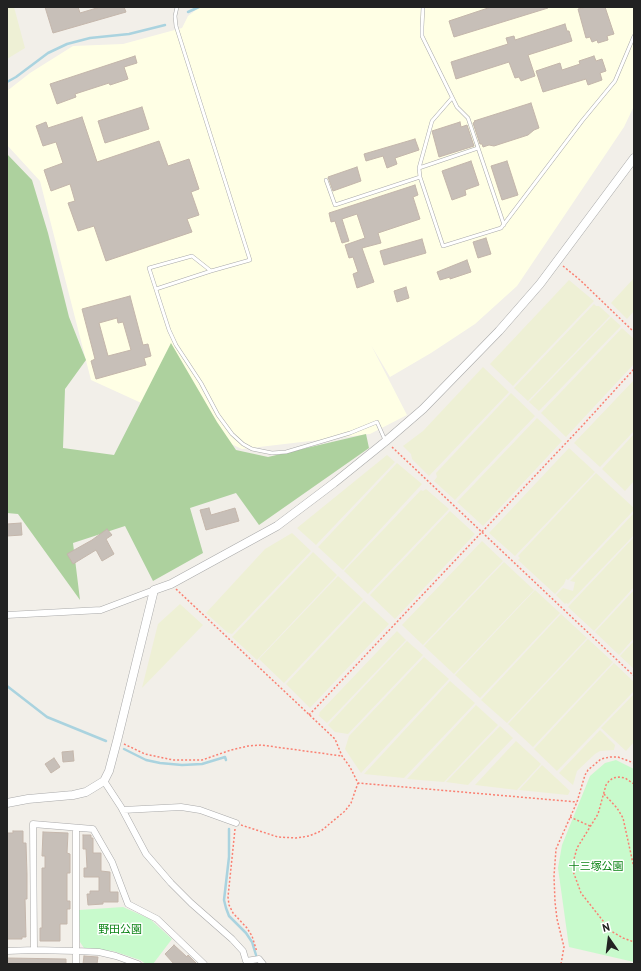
<!DOCTYPE html>
<meta charset="utf-8">
<style>
body{margin:0}
#map{position:relative;width:641px;height:971px;overflow:hidden;background:#f2efe9;font-family:"PT Sans",sans-serif}
canvas{display:block}
.frame{position:absolute;inset:0;border:8px solid #222;pointer-events:none}
.north{position:absolute;left:589px;top:919px;width:40px;height:40px;-webkit-text-stroke:3px #fff;paint-order:stroke;rotate:346deg;font-size:11px;font-weight:700;line-height:16px;text-align:center;color:#222}
.north::after{content:'';display:block;margin:auto;width:14px;height:18px;background:#222;clip-path:polygon(50% 0,100% 100%,50% 72%,0 100%)}
</style>
<div id="map">
<canvas width="641" height="971"></canvas>
<div class="frame"></div>
<div class="north">N</div>
</div>
<script>
const g = document.querySelector('canvas').getContext('2d');
g.lineJoin = 'round';
function paint(path, color) {
  g.fillStyle = color;
  g.fill(path, 'evenodd');
}
function poly(rows) {
  const path = new Path2D();
  for (const r of rows) {
    path.moveTo(r[0], r[1]);
    for (let i = 2; i < r.length; i += 2) path.lineTo(r[i], r[i + 1]);
  }
  return path;
}
function strokePath(path, color, width, dash) {
  g.strokeStyle = color;
  g.lineWidth = width;
  g.lineCap = dash ? 'butt' : 'round';
  g.setLineDash(dash || []);
  g.stroke(path);
}
function write(font, color, halo, rows, align = 'center') {
  g.font = font + ' "PT Sans","Noto Sans JP",sans-serif';
  g.lineWidth = 3;
  g.setLineDash([]);
  g.textBaseline = 'middle';
  g.strokeStyle = halo;
  g.fillStyle = color;
  for (const [text, x, y, turn = 0] of rows) {
    g.save();
    g.translate(x, y);
    g.rotate((+turn || 0) * Math.PI / 180);
    g.textAlign = isNaN(turn) ? turn : align;
    if (halo) g.strokeText(text, 0, 0);
    g.fillText(text, 0, 0);
    g.restore();
  }
}
const education = poly([
 [200,7,634,7,634,106,624,127,517,286,475,324,431,353,390,377,371,345,407,415,370,434,242,449,91,380,40,181,7,145,7,91,30,73,73,46,123,44,182,28,188,16]
]);
const farmland = poly([
 [7,7,14,7,25,48,7,59],
 [634,278,634,311,627,319,611,303],
 [569,280,594,301,513,386,490,364],
 [594,304,596,306,599,306,610,316,528,401,514,388],
 [611,317,621,326,539,411,529,402],
 [622,328,634,339,634,364,566,437,541,413],
 [483,367,509,392,429,476,412,459,411,454,403,446,423,431],
 [634,380,634,431,600,467,574,443],
 [511,393,535,416,455,500,434,481,437,477,436,473],
 [537,418,562,441,483,526,457,502],
 [634,434,634,481,625,491,602,469],
 [569,448,595,472,515,556,489,533],
 [387,455,395,462,316,545,297,528],
 [397,463,422,484,343,570,318,547],
 [596,473,634,508,634,510,568,580,566,579,564,584,555,594,518,560,520,558,518,556],
 [426,489,449,509,368,594,344,571,421,490,423,491],
 [450,511,475,534,395,619,370,595],
 [634,513,634,535,568,604,566,603,565,604,556,595,563,588,573,591,575,582,570,581],
 [292,533,311,551,232,634,228,633,206,613,265,549],
 [634,537,634,587,594,631,568,607],
 [482,541,503,561,423,645,402,625],
 [313,552,337,575,257,660,232,637],
 [504,562,534,590,454,674,424,646],
 [338,576,363,599,284,683,259,659],
 [535,590,560,613,480,698,455,675],
 [634,590,634,638,619,655,595,632],
 [364,601,389,624,310,708,286,684],
 [180,604,203,625,142,688,158,624],
 [561,614,587,638,507,723,481,700],
 [397,631,406,640,327,723,318,715,320,714,319,713],
 [588,639,613,662,533,747,508,724],
 [407,641,423,655,348,734,335,732,328,725],
 [634,641,634,669,620,656],
 [424,657,449,679,361,773,345,749,349,736],
 [614,663,634,682,634,691,557,771,534,749],
 [450,681,475,703,404,778,364,774],
 [634,694,634,742,626,751,601,728],
 [476,705,498,725,444,782,407,779],
 [500,726,513,738,468,785,446,782],
 [600,730,615,745,614,750,600,751,595,754,577,771,573,785,559,773],
 [516,741,541,764,517,790,475,785],
 [542,765,570,791,568,795,519,790]
]);
const forest = poly([
 [7,154,32,180,48,233,69,317,86,360,65,389,63,448,114,455,171,343,217,422,236,450,268,457,366,434,369,448,259,525,236,493,190,508,203,553,153,581,125,526,73,543,80,600,18,514,7,513]
]);
const park = poly([
 [616,760,634,769,634,962,569,947,558,868,562,845,590,776,605,763],
 [123,907,150,919,172,939,153,964,146,964,140,960,113,951,84,948,80,942,79,910]
]);
const stream = poly([
 [188,12,199,7],
 [7,82,16,77,48,53,67,44,90,38,129,34,165,25],
 [7,686,47,717,106,741],
 [124,749,146,760,160,763,182,765,202,764,225,757,226,760],
 [229,829,229,857,224,900,226,908,229,916,246,933,252,942,256,955]
]);
const building = poly([
 [45,7,78,7,80,13,100,7,124,7,126,12,53,33,45,7],
 [491,7,548,7,548,8,454,37,449,21,491,7],
 [586,7,605,7,614,34,607,36,608,40,598,43,597,40,592,42,590,37,586,38,578,9,586,7],
 [565,24,567,31,569,31,572,41,528,55,535,76,521,81,519,77,515,78,509,62,456,79,451,62,508,44,506,38,514,36,515,40,565,24],
 [135,56,137,63,124,67,128,79,110,85,109,83,75,94,76,97,57,104,50,84,135,56],
 [594,56,596,61,602,59,606,71,600,73,602,80,588,85,586,79,543,92,536,71,560,63,562,70,580,64,579,61,594,56],
 [531,103,539,128,534,130,528,135,494,146,489,145,483,147,482,144,480,144,473,123,475,122,474,121,531,103],
 [142,107,149,129,105,143,98,121,142,107],
 [82,117,97,162,159,141,168,166,189,159,199,189,191,192,199,215,187,219,192,232,106,261,94,226,78,231,68,203,75,201,70,184,51,191,44,170,63,163,56,142,43,146,36,126,46,122,48,128,82,117],
 [460,122,461,127,467,125,474,146,439,157,432,131,460,122],
 [415,139,419,150,395,158,397,164,387,168,383,156,366,161,364,154,415,139],
 [471,161,479,185,465,190,466,195,452,200,442,171,471,161],
 [507,161,518,195,502,200,491,166,507,161],
 [357,167,361,181,333,191,328,177,357,167],
 [415,185,418,195,413,197,420,219,378,233,381,243,362,248,374,282,357,288,353,274,358,272,353,257,349,258,345,245,365,238,357,214,342,219,349,241,342,243,335,221,331,222,329,213,415,185],
 [486,238,491,254,478,258,473,242,486,238],
 [422,239,426,253,384,265,380,251,422,239],
 [467,260,471,272,450,279,450,277,440,280,437,272,467,260],
 [406,287,409,298,397,302,394,291,406,287],
 [130,296,143,345,148,344,151,356,144,358,146,365,96,379,91,361,95,359,82,309,130,296],
 [117,318,118,323,123,322,131,350,108,356,99,323,117,318],
 [209,508,211,515,235,508,239,521,206,530,200,510,209,508],
 [21,523,22,535,7,536,7,524,21,523],
 [107,529,112,535,106,539,114,554,102,561,96,550,73,564,67,554,92,540,107,529],
 [73,751,74,761,63,762,62,752,73,751],
 [54,758,60,767,51,773,45,764,54,758],
 [13,831,23,831,23,843,26,843,27,874,27,899,25,899,26,937,22,937,22,939,7,939,7,833,13,833,13,831],
 [43,832,68,833,67,853,70,854,70,873,67,873,67,901,70,901,70,909,67,909,67,924,60,924,60,941,40,941,40,928,42,928,42,868,45,868,45,856,42,856,43,832],
 [83,835,91,835,91,838,93,838,93,853,101,853,101,871,110,872,110,892,118,892,118,902,103,902,103,904,88,905,87,894,90,894,90,891,99,891,99,877,84,877,84,868,87,868,86,849,83,849,83,835],
 [174,945,187,957,188,955,197,964,174,964,165,954,174,945],
 [84,956,98,957,97,964,83,964,84,956],
 [7,958,66,959,66,964,7,964,7,958]
]);
const path = poly([
 [563,266,580,280,634,332],
 [392,447,634,676],
 [176,589,335,739,342,756,350,767,358,783,577,802],
 [309,715,583,425,634,369],
 [124,744,145,754,173,760,202,760,231,750,248,746,261,745,342,756],
 [634,784,625,778,619,777,613,778,609,781,606,785,598,814,577,848,574,859,573,871,581,893,611,931,623,938,634,942],
 [604,794,617,808,623,818,634,868],
 [570,817,590,826],
 [241,825,278,837,296,838,309,836,321,831,345,811,351,803,358,783],
 [235,829,228,897,229,905,233,913,247,928,252,936,257,952],
 [561,964,564,947,557,919,555,902,554,876,556,849,577,802,585,775,588,770,601,759,610,757,618,757,634,763]
]);
const service = poly([
 [177,7,175,16,176,26,250,260,211,271,192,256,149,268,169,330,176,345,201,383,218,415,232,434,243,444,252,449,272,453,286,452,350,433,377,422,385,440],
 [423,7,422,27,422,36,457,107,468,118,504,225],
 [419,168,478,148],
 [420,177,419,168,432,121,452,98],
 [326,180,335,205,420,177,443,246,501,228,582,121,615,81,634,36],
 [156,289,211,271]
]);
const minor = poly([
 [7,615,101,610,154,590],
 [104,781,121,807,146,854,171,883,191,903,232,939,243,951,246,961,259,959,263,964],
 [123,810,181,807,200,810,236,823],
 [76,828,76,951,99,952,116,956,138,964],
 [7,951,34,950],
 [76,964,76,951,34,950,33,824,93,829,112,862,128,904,157,919,204,964]
]);
const tertiary = poly([
 [7,803,28,799,73,795,86,792,104,781,109,771,117,741,154,590,171,584,277,526,334,483,386,441,423,409,499,331,540,284,634,158]
]);
const parkNames = [
 ["十三塚公園",596,867],
 ["野田公園",120,930]
];
paint(education, '#ffffe5');
paint(farmland, '#eef0d5');
paint(forest, '#add19e');
paint(park, '#c8facc');
strokePath(stream, '#aad3df', 2.5);
paint(building, '#c7bfb8');
strokePath(building, '#c4b6ab', 1);
strokePath(service, '#a9a9a9', 4);
strokePath(minor, '#a9a9a9', 7);
strokePath(tertiary, '#a9a9a9', 9);
strokePath(path, '#fa8072', 1.5, [2, 2]);
strokePath(service, '#fff', 3);
strokePath(minor, '#fff', 6);
strokePath(tertiary, '#fff', 8);
write('11px', '#0c8416', '#fff', parkNames);
</script>
